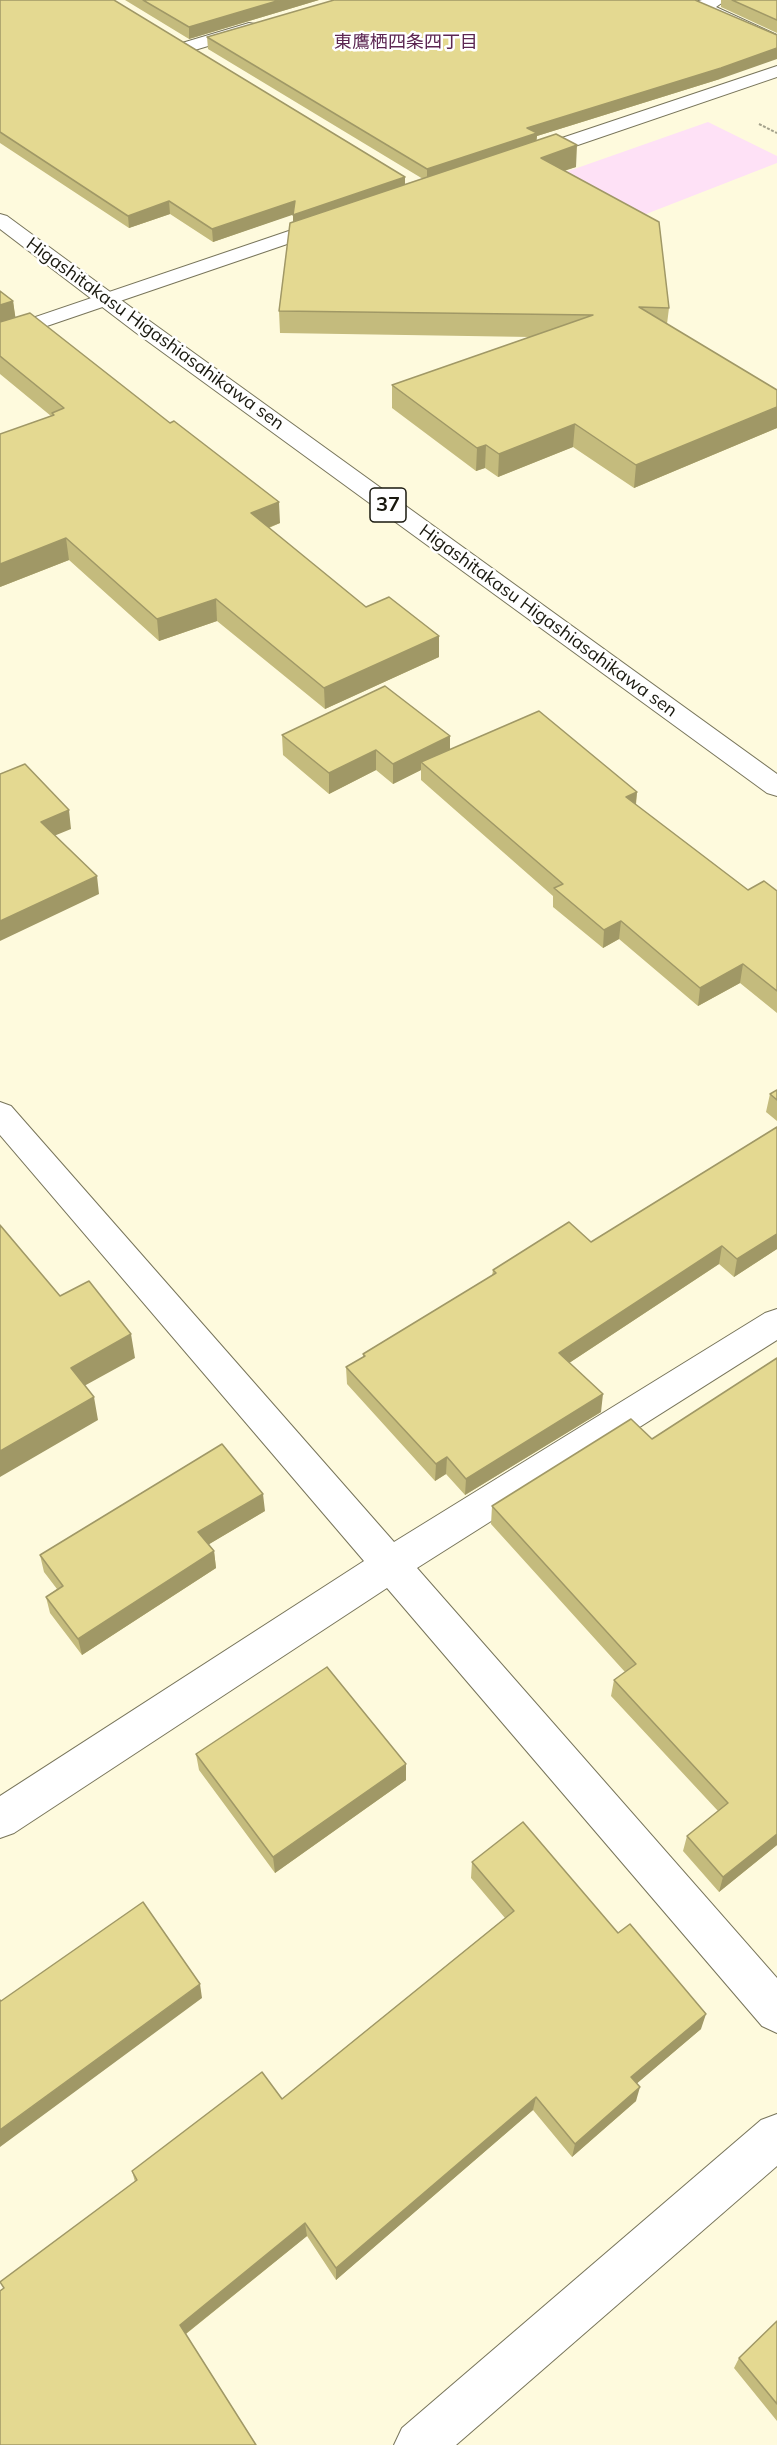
<!DOCTYPE html>
<meta charset="utf-8">
<style>
body{margin:0}
canvas{display:block;background:#fefadd}
</style>
<canvas width="777" height="2445"></canvas>
<script>
const g = document.querySelector('canvas').getContext('2d');
g.lineJoin = 'round';
function paint(path, color) {
  g.fillStyle = color;
  g.fill(path, 'evenodd');
}
function poly(rows) {
  const path = new Path2D();
  for (const r of rows) {
    path.moveTo(r[0], r[1]);
    for (let i = 2; i < r.length; i += 2) path.lineTo(r[i], r[i + 1]);
  }
  return path;
}
function strokePath(path, color, width, dash) {
  g.strokeStyle = color;
  g.lineWidth = width;
  g.lineCap = dash ? 'butt' : 'round';
  g.setLineDash(dash || []);
  g.stroke(path);
}
function write(font, color, halo, rows, align = 'center') {
  g.font = font + ' Mulish,"Noto Sans JP",sans-serif';
  g.lineWidth = 5;
  g.setLineDash([]);
  g.textBaseline = 'middle';
  g.strokeStyle = halo;
  g.fillStyle = color;
  for (const [text, x, y, turn = 0] of rows) {
    g.save();
    g.translate(x, y);
    g.rotate((+turn || 0) * Math.PI / 180);
    g.textAlign = isNaN(turn) ? turn : align;
    if (halo) g.strokeText(text, 0, 0);
    g.fillText(text, 0, 0);
    g.restore();
  }
}
const green = poly([
 [708,122,777,156,777,163,641,216,560,174]
]);
const path = poly([
 [759,124,777,133]
]);
const lane = poly([
 [702,0,726,0,716,7,777,35,777,47,695,10,692,6,695,2,702,0]
]);
const street = poly([
 [249,23,255,24,258,28,255,32,188,52,179,47,182,43,249,23],
 [777,66,777,77,534,160,527,162,517,156,520,152,777,66],
 [330,217,337,219,340,223,337,227,0,342,0,329,330,217],
 [0,1102,11,1106,394,1542,765,1313,777,1309,777,1340,417,1568,777,1978,777,2033,762,2026,387,1588,14,1833,0,1838,0,1796,364,1561,0,1135,0,1102],
 [777,2114,777,2166,456,2445,394,2445,402,2428,761,2120,777,2114]
]);
const primary = poly([
 [0,214,7,216,151,322,777,774,777,796,767,793,135,332,0,229,0,214]
]);
const wall = poly([
 [0,0,405,177,405,185,423,179,208,49,207,37,720,79,537,136,536,141,576,167,565,170,669,308,667,324,777,390,777,428,634,488,573,447,498,477,485,468,476,471,392,408,392,385,531,337,280,333,279,311,293,222,293,214,213,242,170,214,129,228,0,143],
 [125,0,319,0,189,39],
 [721,0,777,0,777,33,721,7],
 [0,291,13,301,15,317,280,523,269,528,366,607,439,657,325,709,217,621,159,641,69,560,0,587,51,416,0,374],
 [282,735,450,736,450,749,637,792,636,805,748,890,777,891,777,1013,740,983,698,1006,619,939,603,948,553,907,553,896,421,780,421,770,393,784,376,770,329,794,283,755],
 [777,1090,777,1121,766,1112,770,1094],
 [777,1127,777,1249,734,1277,719,1264,569,1363,601,1412,465,1495,446,1474,435,1481,347,1384,346,1367,363,1357,363,1354,492,1276,493,1270,591,1242],
 [777,1358,777,1845,719,1892,683,1851,687,1836,718,1811,611,1696,614,1680,625,1672,491,1524,492,1506,652,1439],
 [265,1511,209,1544,214,1551,216,1568,82,1655,50,1613,46,1597,57,1589,44,1572,40,1555],
 [196,1754,406,1780,275,1873,199,1770],
 [472,1862,701,2029,637,2083,636,2101,572,2157,533,2110,336,2280,307,2236,186,2334,0,2445,135,2182,132,2171,282,2099,505,1918,471,1878],
 [777,2321,777,2421,734,2368,739,2358]
]);
const shadedWall = poly([
 [280,0,319,0,189,39,189,27],
 [777,48,777,59,720,79,537,136,536,145,427,182,427,169,527,128],
 [577,145,576,167,540,179,541,158],
 [405,177,405,189,293,227,293,215],
 [169,201,170,214,129,228,128,216],
 [295,201,295,214,213,242,212,229],
 [13,301,16,321,0,327,0,305],
 [777,407,777,428,634,488,636,465],
 [575,424,573,447,498,477,499,454],
 [486,445,485,468,476,471,477,448],
 [279,502,280,523,252,534,251,513],
 [66,538,69,560,0,587,0,564],
 [216,599,217,621,159,641,157,619],
 [439,636,439,657,325,709,324,688],
 [450,736,450,756,421,762,421,770,393,784,393,764],
 [376,750,376,770,329,794,329,773],
 [637,792,635,810,626,797],
 [69,810,71,829,44,840,41,822],
 [97,876,99,894,0,941,0,921],
 [621,921,619,939,603,948,604,930],
 [743,964,740,983,698,1006,700,988],
 [777,1234,777,1249,734,1277,737,1259],
 [722,1246,719,1264,557,1371,559,1353],
 [131,1334,135,1358,75,1391,71,1368],
 [603,1394,601,1412,465,1495,466,1479],
 [94,1397,98,1420,0,1477,0,1451],
 [447,1457,446,1474,435,1481,436,1464],
 [263,1494,265,1511,201,1549,198,1532],
 [214,1551,216,1568,82,1655,78,1639],
 [406,1764,406,1780,275,1873,273,1857],
 [777,1834,777,1845,719,1892,723,1877],
 [200,1984,202,1998,0,2147,0,2130],
 [706,2014,701,2029,628,2091,631,2077],
 [640,2087,636,2101,572,2157,575,2144],
 [536,2097,533,2110,336,2280,336,2268],
 [305,2223,307,2236,183,2336,180,2325]
]);
const building = poly([
 [0,0,114,0,405,177,293,215,295,201,212,229,169,201,128,216,0,132,0,0],
 [143,0,280,0,189,27,143,0],
 [334,0,695,0,777,35,777,48,721,68,527,128,537,133,427,169,207,37,334,0],
 [732,0,777,0,777,20,732,0],
 [556,134,577,145,541,158,659,222,669,308,639,307,777,390,777,407,636,465,575,424,499,454,486,445,477,448,392,385,593,315,279,311,290,223,556,134],
 [0,291,13,301,0,305,0,291],
 [30,313,170,423,174,421,279,502,251,513,366,607,389,597,439,636,324,688,216,599,157,619,66,538,0,564,0,434,54,415,52,413,64,408,0,356,0,322,30,313],
 [385,686,450,736,393,764,376,750,329,773,282,735,385,686],
 [539,711,637,792,626,797,748,890,764,881,777,891,777,991,743,964,700,988,621,921,604,930,554,888,563,884,421,762,539,711],
 [25,764,69,810,41,822,97,876,0,921,0,774,25,764],
 [777,1090,777,1100,770,1094,777,1090],
 [777,1127,777,1234,737,1259,722,1246,559,1353,603,1394,466,1479,447,1457,436,1464,346,1367,365,1356,363,1354,496,1273,493,1270,569,1222,591,1242,777,1127],
 [0,1225,60,1296,89,1281,131,1334,71,1368,94,1397,0,1451,0,1225],
 [777,1358,777,1834,723,1877,687,1836,728,1803,614,1680,636,1664,492,1506,631,1419,652,1439,777,1358],
 [222,1444,263,1494,198,1532,214,1551,78,1639,46,1597,63,1586,40,1555,222,1444],
 [327,1667,406,1764,273,1857,196,1754,327,1667],
 [523,1822,618,1933,630,1924,706,2014,631,2077,640,2087,575,2144,536,2097,336,2268,305,2223,180,2325,256,2445,0,2445,0,2291,4,2288,0,2282,137,2180,132,2171,262,2072,282,2099,514,1911,472,1862,523,1822],
 [143,1902,200,1984,0,2130,0,2000,1,2001,143,1902],
 [777,2321,777,2404,739,2358,777,2321]
]);
const farNeighbourhoodnames = [
 ["東鷹栖四条四丁目",406,43]
];
const farStreetnames = [
 ["Higashitakasu Higashiasahikawa sen",155,334,36],
 ["Higashitakasu Higashiasahikawa sen",548,621,36]
];
const shields = [
 [388,505,36]
];
const shieldNames = [
 ["37",388,505]
];
paint(green, '#fee1f6');
strokePath(lane, '#78755b', 2);
strokePath(street, '#78755b', 2);
strokePath(primary, '#78755b', 2);
strokePath(path, '#a4a28c', 2, [3, 1.5]);
paint(lane, '#fff');
paint(street, '#fff');
paint(primary, '#fff');
paint(wall, '#c4bb7d');
paint(shadedWall, '#a09866');
paint(building, '#e4d991');
strokePath(building, '#a09866', 1.5);
write('18px', '#5c2652', '#fff', farNeighbourhoodnames);
write('18px', '#19180e', '#fff', farStreetnames);
for (const [x, y, w] of shields) {
  const box = new Path2D();
  box.roundRect(x - w / 2, y - 17, w, 34, 4.5);
  g.fillStyle = '#fff';
  g.fill(box);
  strokePath(box, '#19180e', 1.5);
}
write('bold 20px', '#19180e', null, shieldNames);
</script>
